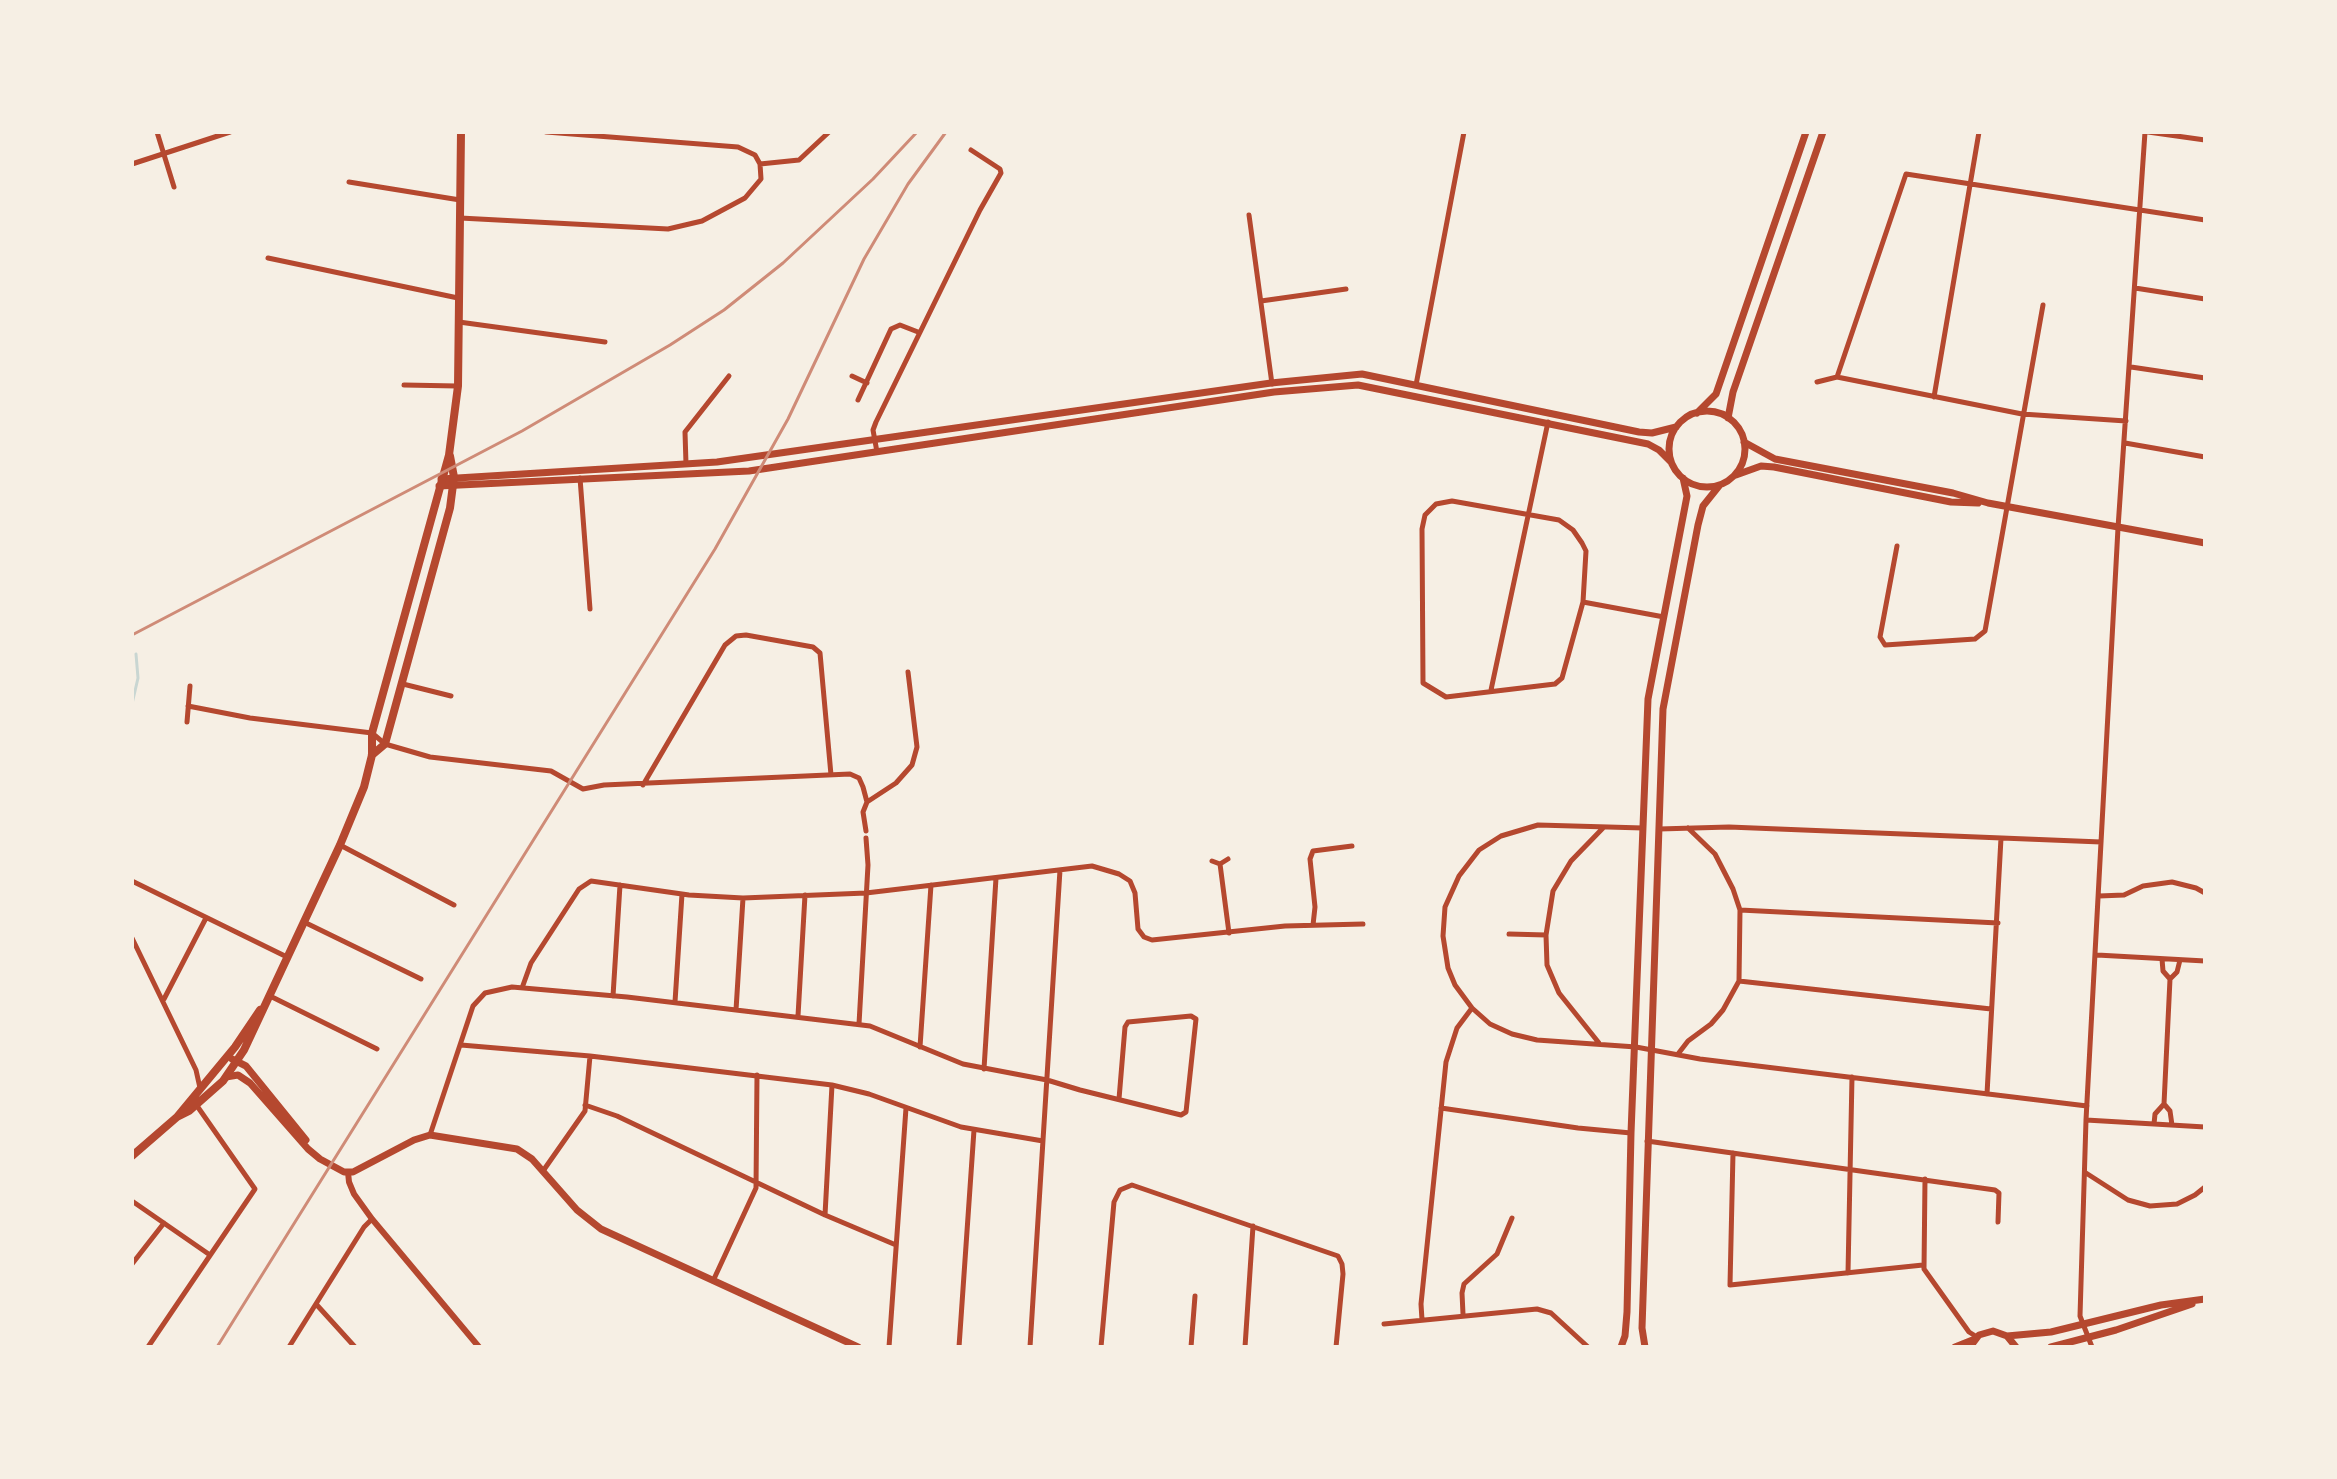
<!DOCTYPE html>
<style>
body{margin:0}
#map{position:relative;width:2337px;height:1479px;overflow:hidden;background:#f6efe4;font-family:Karla,sans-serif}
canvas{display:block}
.frame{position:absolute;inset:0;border:134px solid #f6efe4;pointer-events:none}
</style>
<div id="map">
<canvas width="2337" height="1479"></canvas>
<div class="frame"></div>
</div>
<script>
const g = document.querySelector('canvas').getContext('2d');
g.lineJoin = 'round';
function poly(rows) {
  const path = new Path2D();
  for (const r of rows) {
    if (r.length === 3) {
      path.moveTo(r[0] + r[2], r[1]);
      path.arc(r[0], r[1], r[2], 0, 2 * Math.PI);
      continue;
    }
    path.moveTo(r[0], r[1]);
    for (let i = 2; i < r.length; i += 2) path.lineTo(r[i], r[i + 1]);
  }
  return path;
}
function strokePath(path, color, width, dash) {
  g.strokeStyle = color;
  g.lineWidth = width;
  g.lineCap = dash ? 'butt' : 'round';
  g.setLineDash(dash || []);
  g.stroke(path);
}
const stream = poly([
 [132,620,132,622],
 [132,704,138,678,136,654]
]);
const minor = poly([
 [157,132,174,187],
 [2148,132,2205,140],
 [132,164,230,132],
 [760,164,799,160,829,132],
 [349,182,460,200],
 [1249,215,1272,384],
 [460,218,668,229,702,221,745,198,761,179,760,164,755,155,738,147,546,132],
 [268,258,458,298],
 [2135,288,2205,299],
 [1261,301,1346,289],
 [459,322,605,342],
 [2131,367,2205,378],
 [852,376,867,383],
 [1837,377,1906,174,2205,220],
 [1817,382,1837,377,2022,414,2126,421],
 [404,385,457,386],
 [1416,385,1464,132],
 [1934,397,1979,132],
 [858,400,891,329,900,325,918,332],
 [2125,443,2205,457],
 [877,452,873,430,876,422,980,210,1001,173,1000,169,971,150],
 [686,464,685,432,729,376],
 [580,478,590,609],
 [1452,501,1559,520,1573,530,1582,543,1586,551,1583,602,1562,678,1555,684,1446,697,1423,683,1422,529,1425,515,1436,504,1452,501],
 [1897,546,1880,637,1885,645,1975,639,1985,631,2043,305],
 [1583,602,1664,617],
 [403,684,451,696],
 [1491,690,1548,422],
 [188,706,250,718,372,733,385,744,430,757,551,771,583,789,604,785,850,774,859,778,863,787,867,802,863,812,866,831],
 [187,722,190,686],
 [643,785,725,645,736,636,746,635,813,647,820,653,831,775],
 [867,802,896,783,912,765,917,747,908,672],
 [1643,828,1538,825,1501,836,1479,850,1459,876,1445,907,1443,936,1448,968,1455,985,1472,1008,1490,1024,1512,1034,1537,1040,1636,1047,1700,1059,2087,1106],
 [1659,829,1729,827,2101,842],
 [340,845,454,905],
 [1212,861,1220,864,1228,859],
 [1220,864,1229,933],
 [132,881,287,957],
 [2099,896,2124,895,2143,886,2172,882,2196,888,2205,893],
 [1740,910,1998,923],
 [304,922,421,979],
 [1313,925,1315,907,1310,859,1313,851,1352,846],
 [1509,934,1546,935],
 [132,938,196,1070,200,1088],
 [2097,955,2205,961],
 [2170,979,2177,972,2180,960],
 [1739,981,1991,1009],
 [522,988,531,963,579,889,591,881,689,895,743,898,866,893,1092,866,1119,874,1130,881,1135,893,1138,929,1144,937,1152,940,1285,926,1363,924],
 [270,996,377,1049],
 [613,996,620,885],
 [164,999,206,918],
 [675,1002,682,894],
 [736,1010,743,898],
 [798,1016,805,895],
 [859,1024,868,865,866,838],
 [1599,1043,1559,993,1547,965,1546,935,1553,891,1571,861,1603,828],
 [461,1045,590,1056,832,1085,869,1094,961,1127,1043,1141],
 [920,1047,931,885],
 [1678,1054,1688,1041,1711,1024,1723,1010,1739,981,1740,910,1733,889,1715,854,1688,828],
 [984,1069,996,878],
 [1987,1094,2001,838],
 [2164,1104,2170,1111,2172,1125],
 [585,1105,617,1116,825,1215,896,1245],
 [1441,1108,1578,1128,1631,1133],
 [2086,1120,2205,1127],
 [2154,1124,2155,1114,2164,1104,2170,979,2163,971,2162,959],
 [430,1135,473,1006,485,993,512,987,627,997,870,1026,963,1064,1047,1080,1080,1090,1181,1115,1186,1112,1196,1019,1191,1016,1128,1022,1125,1027,1119,1099],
 [1647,1141,1995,1190,1999,1193,1998,1222],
 [1733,1153,1730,1285,1923,1265],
 [543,1171,585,1111,590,1056],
 [2086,1173,2128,1200,2150,1206,2177,1204,2195,1195,2205,1187],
 [1925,1179,1924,1269,1969,1332,1977,1337],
 [132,1201,210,1255],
 [825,1215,832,1085],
 [132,1264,164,1223],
 [1848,1273,1852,1077],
 [713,1281,756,1188,757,1075],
 [316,1304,355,1347],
 [1463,1314,1462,1293,1464,1284,1497,1254,1512,1218],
 [1422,1320,1421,1304,1446,1062,1457,1028,1472,1008],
 [1384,1324,1537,1309,1551,1313,1588,1347],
 [148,1347,255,1189,195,1103],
 [289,1347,364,1227,372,1219],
 [889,1347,906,1108],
 [959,1347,974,1130],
 [1030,1347,1060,870],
 [1101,1347,1114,1202,1120,1190,1132,1185,1338,1256,1342,1264,1343,1274,1336,1347],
 [1191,1347,1195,1296],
 [1245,1347,1253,1226],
 [2092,1347,2080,1316,2086,1120,2118,528,2145,132]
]);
const tertiary = poly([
 [348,1172,349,1182,354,1194,372,1219,479,1347]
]);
const primary = poly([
 [1707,449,38],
 [1697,413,1716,394,1806,132],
 [1728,418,1733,392,1823,132],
 [1744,442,1775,459,1953,493,1988,503,2205,543],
 [1736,475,1761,466,1774,467,1951,502,1978,503],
 [441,479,717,462,1271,383,1362,374,1639,432,1652,433,1676,427],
 [439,486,749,471,1274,392,1358,385,1648,444,1659,450,1671,462],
 [232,1059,246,1066,306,1140],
 [226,1077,238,1075,250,1083,308,1149,320,1159,344,1172,353,1172,414,1140,430,1135,517,1149,532,1159,577,1210,601,1229,858,1347],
 [2007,1336,2051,1332,2161,1305,2205,1299],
 [1621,1347,1625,1336,1627,1312,1631,1133,1648,699,1687,496,1683,478],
 [1645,1347,1642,1328,1663,709,1698,525,1703,506,1719,486],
 [1955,1347,1975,1339],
 [1970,1347,1979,1335,1993,1331,2007,1336,2016,1347],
 [2051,1347,2116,1330,2192,1304]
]);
const trunk = poly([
 [372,755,385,744,450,508,454,477,450,456],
 [177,1117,189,1111,223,1081,244,1050,340,845,364,787,372,755,372,733,449,455,458,386,461,132],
 [132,1156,177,1117,235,1047,260,1010]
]);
const rail = poly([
 [132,635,522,431,670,345,724,310,783,263,873,179,917,132],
 [217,1347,715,549,788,419,864,259,908,184,946,132]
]);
strokePath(stream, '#c9d6d2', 3);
strokePath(minor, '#b5482f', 5);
strokePath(tertiary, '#b5482f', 6);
strokePath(primary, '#b5482f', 7);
strokePath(trunk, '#b5482f', 8);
strokePath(rail, '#cf8b77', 3);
</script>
